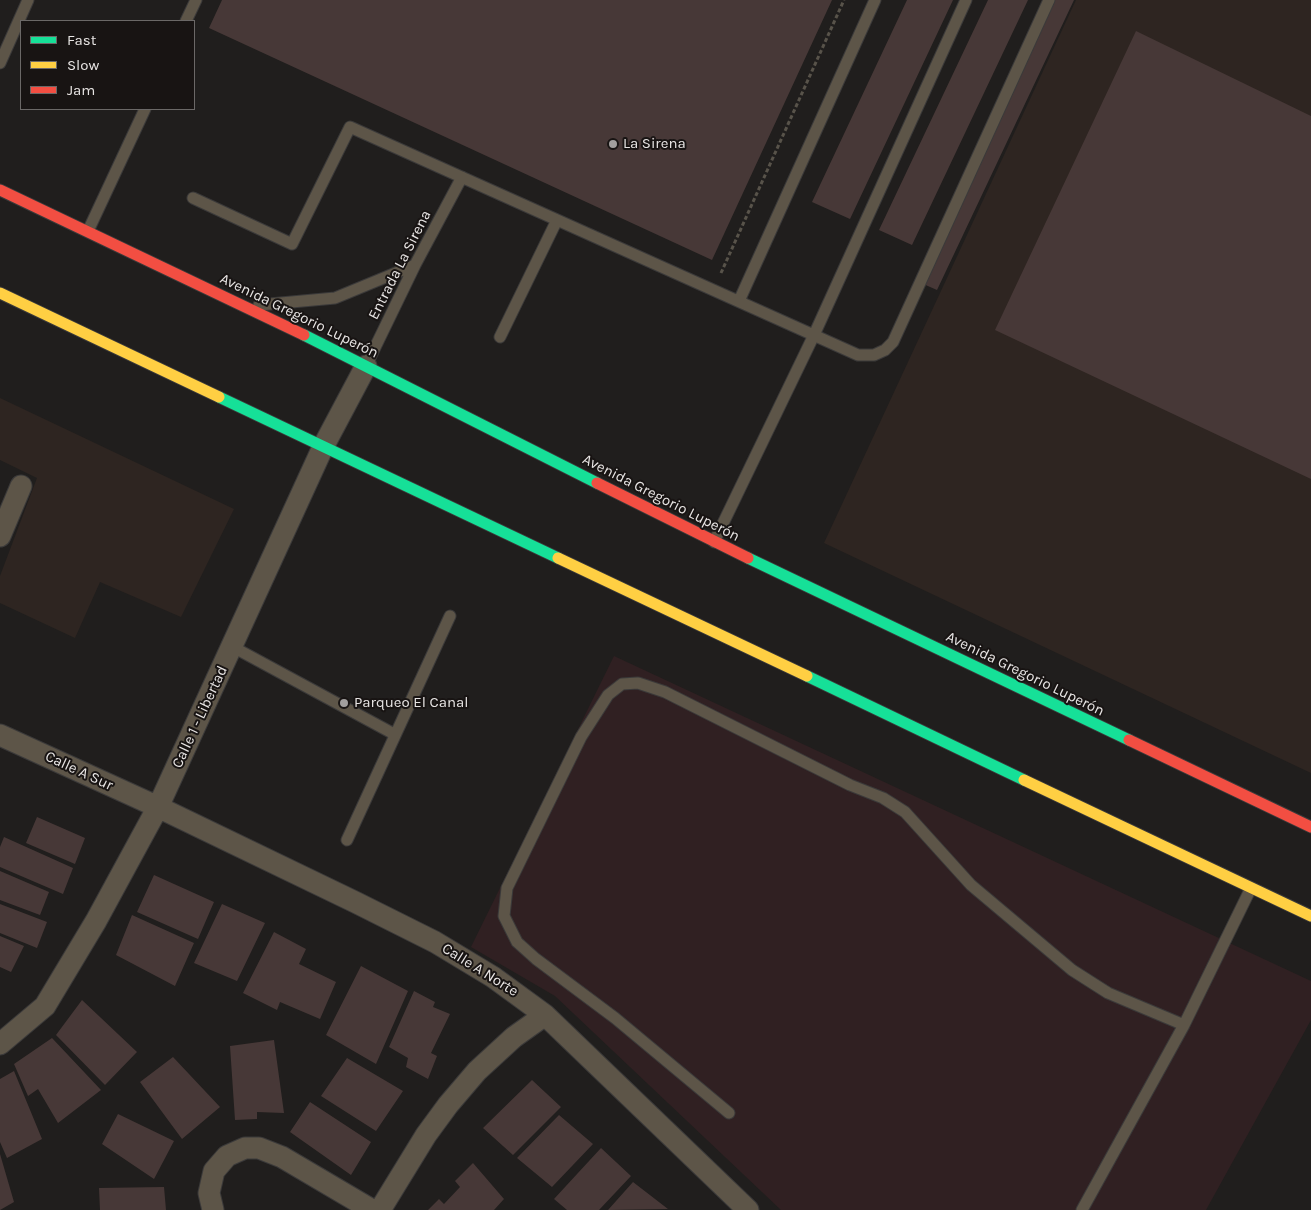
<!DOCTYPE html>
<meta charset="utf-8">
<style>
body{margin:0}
#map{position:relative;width:1311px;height:1210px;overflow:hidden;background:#201e1d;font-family:Karla,sans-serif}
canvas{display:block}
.legend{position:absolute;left:20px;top:20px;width:175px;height:90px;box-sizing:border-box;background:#181413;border:1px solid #6b6867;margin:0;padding:6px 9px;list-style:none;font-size:15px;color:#e8e5e4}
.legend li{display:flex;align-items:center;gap:10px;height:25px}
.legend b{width:25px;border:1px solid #6b6867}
</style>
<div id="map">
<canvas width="1311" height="1210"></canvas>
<ul class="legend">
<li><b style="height:6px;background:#16e098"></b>Fast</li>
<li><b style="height:6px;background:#ffcf43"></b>Slow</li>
<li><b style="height:6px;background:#f24e42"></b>Jam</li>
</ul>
</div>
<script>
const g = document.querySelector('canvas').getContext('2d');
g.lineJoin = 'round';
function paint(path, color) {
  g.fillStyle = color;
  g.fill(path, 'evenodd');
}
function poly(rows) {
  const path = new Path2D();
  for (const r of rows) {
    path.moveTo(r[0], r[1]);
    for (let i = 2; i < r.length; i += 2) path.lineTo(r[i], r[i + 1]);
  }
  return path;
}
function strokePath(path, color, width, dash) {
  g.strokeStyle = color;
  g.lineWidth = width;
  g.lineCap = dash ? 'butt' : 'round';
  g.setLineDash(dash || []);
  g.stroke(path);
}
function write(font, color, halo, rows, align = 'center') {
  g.font = font + ' Karla,sans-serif';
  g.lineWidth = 4;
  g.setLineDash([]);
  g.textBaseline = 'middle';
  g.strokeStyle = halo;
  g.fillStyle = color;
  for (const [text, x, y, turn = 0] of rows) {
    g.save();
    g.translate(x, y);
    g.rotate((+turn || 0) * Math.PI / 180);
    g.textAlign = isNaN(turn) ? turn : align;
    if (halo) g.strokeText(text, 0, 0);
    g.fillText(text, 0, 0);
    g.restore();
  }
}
const built = poly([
 [1076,0,1311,0,1311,773,824,543],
 [0,398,234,509,181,617,100,582,75,638,0,603,0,576,37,478,0,460]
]);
const industrial = poly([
 [614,656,1311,981,1311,1020,1206,1210,781,1210,555,996,471,947]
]);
const building = poly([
 [222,0,832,0,712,260,209,28],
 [907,0,953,0,850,219,812,202],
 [988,0,1028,0,912,245,879,230],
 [1054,0,1074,0,937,290,921,283],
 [1136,31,1311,116,1311,479,995,330],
 [37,817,85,838,75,864,26,843],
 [4,837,73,868,63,894,0,867,0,847],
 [0,871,49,892,40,915,0,900],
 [154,875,214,902,198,939,137,912],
 [0,904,47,922,37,948,0,933],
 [222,904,265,923,237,981,194,963],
 [132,915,194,943,175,986,116,955],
 [274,932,306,949,299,964,336,982,320,1019,280,1002,277,1010,243,993],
 [0,936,24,946,11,972,0,967],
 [361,966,408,991,376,1064,326,1035],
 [414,991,435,1002,433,1007,450,1014,431,1053,437,1056,428,1079,406,1067,408,1058,389,1047],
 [82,1000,137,1052,105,1085,56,1035],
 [52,1038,101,1090,58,1123,38,1089,28,1096,14,1064],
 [274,1040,284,1113,257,1112,257,1119,235,1120,230,1046],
 [173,1057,220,1107,182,1139,140,1082],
 [347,1058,403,1091,376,1131,321,1096],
 [14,1071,42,1139,7,1158,0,1142,0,1079],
 [532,1080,561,1107,513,1155,483,1128],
 [310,1102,371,1142,351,1175,290,1132],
 [118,1114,174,1141,154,1179,102,1144],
 [559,1115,593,1144,552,1187,517,1158],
 [601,1148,631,1176,599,1210,567,1210,554,1199],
 [0,1154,14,1202,0,1210],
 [473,1163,504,1199,494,1210,428,1210,439,1199,444,1204,460,1187,455,1181],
 [633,1182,668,1209,608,1210],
 [164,1187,166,1210,100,1210,99,1188]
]);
const path = poly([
 [721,273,844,0]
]);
const lane = poly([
 [186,21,196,0],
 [0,63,28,0],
 [193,198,292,244,350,127,858,355,874,355,885,350,893,342,1049,0],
 [88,231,145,109],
 [739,301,875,0],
 [259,305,335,298,415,265],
 [500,337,557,220],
 [366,366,415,265,462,177],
 [714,542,814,335,966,0],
 [233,647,394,734],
 [347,840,450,616],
 [729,1113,615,1018,536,959,517,942,504,916,507,888,581,737,608,695,622,684,638,683,665,692,850,785,883,798,905,812,971,885,1072,970,1108,993,1184,1025],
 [1082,1210,1184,1025,1251,888]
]);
const street = poly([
 [0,536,21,486],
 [0,735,158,807,355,902,435,942,493,977,545,1015,748,1210],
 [0,1044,45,1006,96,921,158,807,323,447,366,366],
 [213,1210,209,1193,214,1171,227,1156,245,1148,259,1148,282,1157,372,1210],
 [380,1210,426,1135,448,1105,477,1071,514,1037,545,1015]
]);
const fast = poly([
 [304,335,597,483],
 [219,397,558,558],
 [748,558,1129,740],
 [807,676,1024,780]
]);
const slow = poly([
 [0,293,219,397],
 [558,558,807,676],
 [1024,780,1311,916]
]);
const jam = poly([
 [0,190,304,335],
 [597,483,748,558],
 [1129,740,1311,827]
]);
const markers = [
 [613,144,5,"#a29f9e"],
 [344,703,5,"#a29f9e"]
];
const poiNames = [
 ["La Sirena",623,144],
 ["Parqueo El Canal",354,703]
];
const streetNames = [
 ["Entrada La Sirena",400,265,-63],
 ["Avenida Gregorio Luperón",299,316,26],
 ["Avenida Gregorio Luperón",661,498,27],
 ["Avenida Gregorio Luperón",1025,674,26],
 ["Calle 1 - Libertad",200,717,-65],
 ["Calle A Sur",79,771,25],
 ["Calle A Norte",480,970,32]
];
paint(built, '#2e2521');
paint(industrial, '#302022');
paint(building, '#473837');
strokePath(lane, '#3b3a3a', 13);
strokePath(street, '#3b3a3a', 23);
strokePath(fast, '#3b3a3a', 13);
strokePath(slow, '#3b3a3a', 13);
strokePath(jam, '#3b3a3a', 13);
strokePath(path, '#58534a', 3, [4, 2.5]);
strokePath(lane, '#5d5548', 11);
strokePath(street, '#5d5548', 21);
strokePath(fast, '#16e098', 11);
strokePath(slow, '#ffcf43', 11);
strokePath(jam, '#f24e42', 11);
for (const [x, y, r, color] of markers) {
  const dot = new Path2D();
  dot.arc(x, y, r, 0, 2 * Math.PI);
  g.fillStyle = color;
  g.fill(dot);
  strokePath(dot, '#181413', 2);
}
write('15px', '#e8e5e4', '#181413', poiNames, 'left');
write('15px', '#e8e5e4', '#181413', streetNames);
</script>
